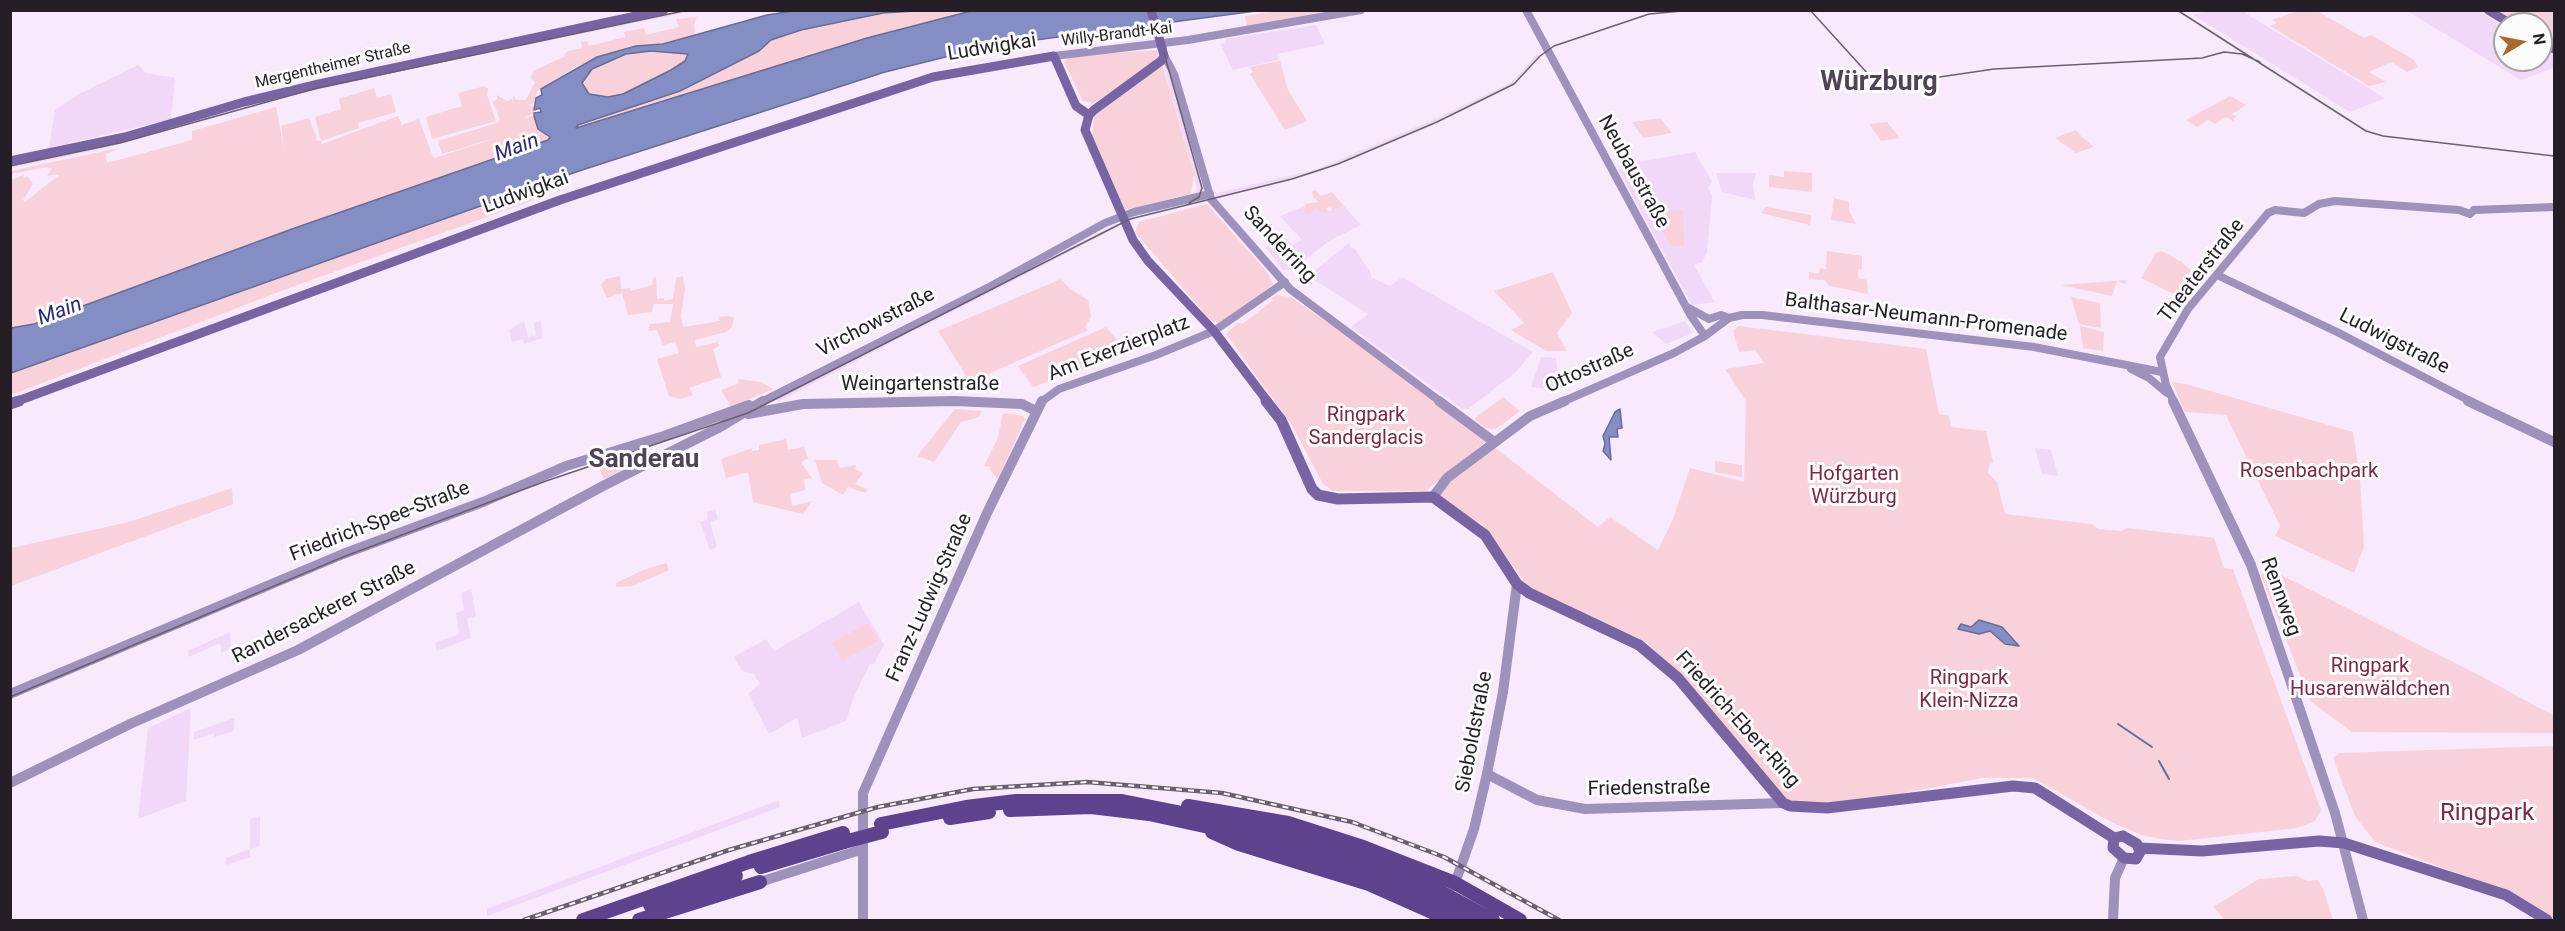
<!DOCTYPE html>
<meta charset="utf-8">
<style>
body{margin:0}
#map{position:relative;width:2565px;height:931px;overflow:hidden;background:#f9e9fd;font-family:Roboto,sans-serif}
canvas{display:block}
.frame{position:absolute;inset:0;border:12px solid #251e27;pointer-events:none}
.north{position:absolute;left:2493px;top:12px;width:60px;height:60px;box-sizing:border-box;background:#fcfcfc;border:2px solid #a6a3a7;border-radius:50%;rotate:80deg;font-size:16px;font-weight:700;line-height:24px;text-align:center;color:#251e27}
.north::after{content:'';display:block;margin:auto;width:21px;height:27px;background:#a66b2c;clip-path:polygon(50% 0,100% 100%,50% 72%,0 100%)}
</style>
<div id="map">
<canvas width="2565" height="931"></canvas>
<div class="frame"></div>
<div class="north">N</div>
</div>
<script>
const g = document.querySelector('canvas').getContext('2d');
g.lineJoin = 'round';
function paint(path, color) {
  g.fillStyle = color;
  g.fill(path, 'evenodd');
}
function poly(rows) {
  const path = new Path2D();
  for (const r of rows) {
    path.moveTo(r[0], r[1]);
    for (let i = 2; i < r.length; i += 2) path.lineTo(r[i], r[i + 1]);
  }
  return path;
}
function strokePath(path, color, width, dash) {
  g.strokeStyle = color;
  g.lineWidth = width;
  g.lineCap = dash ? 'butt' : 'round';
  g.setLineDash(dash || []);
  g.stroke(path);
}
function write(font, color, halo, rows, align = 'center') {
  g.font = font + ' Roboto,sans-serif';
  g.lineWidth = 6;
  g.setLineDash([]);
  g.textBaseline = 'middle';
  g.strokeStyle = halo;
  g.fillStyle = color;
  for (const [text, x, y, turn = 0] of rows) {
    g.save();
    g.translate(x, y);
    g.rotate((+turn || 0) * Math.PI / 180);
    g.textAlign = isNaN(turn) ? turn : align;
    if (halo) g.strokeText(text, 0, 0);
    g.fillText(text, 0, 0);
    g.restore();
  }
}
const built = poly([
 [679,11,694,11,424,66,427,63],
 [2207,11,2250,11,2245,13,2385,98,2350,112,2193,15],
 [2407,11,2478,11,2505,27,2505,60,2541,60,2541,48,2554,56,2554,68,2521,80],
 [1316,25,1325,44,1276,54,1279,60,1233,70,1220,44,1226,43,1225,39],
 [1537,54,1540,56,1515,84,1433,124,1319,172,1216,199,1214,197,1217,193,1317,169,1430,121,1512,82],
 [138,65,146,73,175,78,171,119,49,148,55,110,79,94],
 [1164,68,1171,76,1205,192,1194,195,1197,189,1194,174],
 [390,70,389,74,271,101,102,149,11,168,11,163],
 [1695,152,1712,182,1708,187,1712,196,1707,252,1702,262,1694,265,1715,302,1692,305,1618,169,1622,168,1621,165],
 [1716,173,1756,173,1753,186,1755,200,1722,192],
 [1319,201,1328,211,1344,206,1361,225,1329,241,1292,270,1283,270,1265,247,1286,238,1292,245,1302,240,1280,216],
 [1118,223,1119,225,1106,233,919,329,916,326],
 [1350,242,1350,248,1355,249,1371,274,1371,277,1390,286,1402,277,1533,352,1516,372,1468,409,1462,409,1351,327,1368,314,1308,276],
 [524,321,528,338,536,335,534,323,541,321,542,338,524,344,523,339,512,342,509,330],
 [1685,321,1693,333,1666,344,1652,332],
 [906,331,908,334,778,402,775,398],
 [1541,357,1556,358,1557,369,1553,380,1559,391,1531,387],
 [2035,448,2051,450,2058,476,2042,474],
 [715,509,718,519,710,522,717,547,710,550,700,522,708,519,707,512],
 [471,589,476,616,467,619,471,638,437,651,435,643,459,634,456,613,464,610,461,593],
 [859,602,884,645,874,664,870,664,854,696,846,721,802,738,797,718,769,734,748,694,760,684,754,674,742,671,734,657,766,639,774,651],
 [230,632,231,649,221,653,221,645,218,644,189,657,188,651],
 [191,708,186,801,138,819,148,728],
 [234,718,234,731,214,737,214,733,194,740,194,732],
 [779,800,780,807,487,916,487,909],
 [260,816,260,846,250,849,250,857,226,865,226,858,250,849,250,819]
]);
const green = poly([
 [915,10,971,11,867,38,576,128,718,73,759,51,771,40,801,30,883,13],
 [1281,10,1338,11,1247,26,1246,23,1245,16],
 [2297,11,2317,11,2364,38,2371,35,2414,60,2418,67,2407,72,2391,62,2369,72,2386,82,2369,86,2270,26,2277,23,2272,20],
 [2497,11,2554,11,2554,44,2541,36,2541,24,2520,24],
 [697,17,694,25,695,35,659,45,636,46,597,57,576,67,537,91,534,103,529,105,534,106,534,113,524,118,534,116,538,129,550,137,548,140,292,229,34,324,11,328,11,180,24,175,23,178,28,177,33,184,23,200,25,202,59,175,47,176,52,169,47,167,11,174,11,171,119,148,106,154,107,163,192,140,192,131,276,107,284,149,281,126,309,118,317,139,315,140,321,141,315,117,341,109,339,99,374,88,377,98,391,94,396,112,358,123,359,128,321,141,322,144,398,116,402,125,419,119,433,157,435,158,502,136,442,154,438,141,497,123,500,120,493,102,497,99,497,95,507,101,512,99,512,105,513,95,517,100,526,100,535,82,531,78,533,71,566,56,564,55,568,51,582,48,581,42,587,41,589,46,625,37,624,32,644,28,646,35,679,27,676,19],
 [1157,50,1158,59,1148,68,1094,103,1083,101,1064,62,1070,56],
 [651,51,689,54,685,61,671,70,623,94,608,97,589,94,582,83,592,69,625,54],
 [1280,61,1288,90,1307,121,1285,130,1250,74,1253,72,1250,67],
 [1162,64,1194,174,1191,194,1124,210,1092,137,1094,116],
 [485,86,488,89,487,95,496,121,432,139,426,117,462,106,458,93],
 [2230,96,2246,105,2232,114,2237,117,2234,118,2234,122,2226,117,2215,124,2208,120,2197,127,2186,120],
 [1660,118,1672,133,1643,138,1632,122],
 [1887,122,1900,138,1881,141,1869,124],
 [2076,130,2082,137,2094,147,2076,153,2055,138],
 [1784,171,1812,173,1812,192,1769,187,1769,175,1784,177],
 [540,186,545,196,289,288,11,395,11,373],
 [1315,190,1321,196,1332,192,1344,206,1333,210,1330,207,1326,209,1328,211,1322,213,1316,207,1310,213,1304,213,1305,204,1319,202,1313,197,1312,191],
 [1834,198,1849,202,1849,211,1856,224,1831,220],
 [1207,204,1267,272,1273,284,1228,320,1218,323,1210,320,1135,232,1139,222],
 [1766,207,1811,215,1810,225,1761,213],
 [1683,210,1684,245,1671,247,1654,215],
 [1827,251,1862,256,1862,270,1858,269,1858,278,1867,280,1868,294,1830,286,1824,280,1809,279,1809,272,1819,274,1820,268,1826,269],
 [2161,251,2182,262,2197,277,2184,299,2141,278,2156,253],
 [1553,272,1572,313,1557,333,1567,351,1546,351,1511,330,1524,323,1494,291],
 [620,276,621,289,630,288,630,291,652,285,653,278,656,277,657,299,664,298,664,301,673,299,676,278,683,276,685,289,681,316,683,327,720,321,719,317,726,316,734,317,732,327,726,332,695,340,696,347,718,342,719,346,713,349,721,377,689,388,693,395,681,399,669,396,657,359,679,353,675,342,663,345,657,330,648,331,650,324,670,322,673,304,654,304,652,312,628,315,622,293,607,298,601,285,606,279],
 [1061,279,1069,288,1088,300,1091,317,1085,327,1088,330,970,382,938,331],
 [2126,280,2125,284,2117,281,2112,296,2061,285],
 [1277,295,1291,297,1491,437,1426,491,1333,491,1323,484,1293,427,1226,334,1237,323,1242,324,1274,300,1269,299],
 [2071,297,2100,303,2101,328,2079,324],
 [1972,318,2009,322,2011,335,1978,331],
 [1739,326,1926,349,1939,414,1949,416,1951,427,1986,431,1993,462,1989,465,1988,473,1997,482,2005,514,2092,524,2098,529,2122,531,2126,528,2214,538,2224,568,2233,569,2321,810,2315,821,2297,828,2179,841,2161,839,2142,835,2113,823,2033,778,1982,778,1841,805,1790,806,1683,677,1645,641,1529,588,1482,524,1432,496,1434,490,1494,447,1598,527,1610,517,1658,550,1673,519,1690,468,1744,482,1746,401,1725,369,1764,363,1755,350,1739,352,1733,331],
 [2080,326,2104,332,2103,351,2083,348],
 [1106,327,1127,352,1033,387,1018,366],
 [738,379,761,382,773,389,731,407,721,390,739,383],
 [2172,382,2186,384,2353,432,2360,479,2364,547,2354,573,2275,536,2280,526,2226,415,2185,412],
 [1503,397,1520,411,1496,429,1486,428,1474,419],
 [955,409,982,411,979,417,961,422,934,462,917,456],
 [1003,413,1023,416,1025,419,998,479,990,470,991,467,984,466,998,438],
 [786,439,788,450,804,447,808,459,802,461,802,464,812,478,804,479,805,490,790,494,792,506,812,501,803,514,753,502,748,472,726,478,721,459,752,448,752,451,759,450,759,445],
 [649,451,653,456,652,458,604,479,599,468],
 [815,460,837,460,839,468,856,465,855,469,863,473,855,484,868,489,865,493,848,487,843,495,822,483],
 [1715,461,1742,465,1742,477,1715,472],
 [232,488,233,504,11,586,11,548,129,522],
 [666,563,669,570,633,586,616,587,616,583,643,570],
 [2267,568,2479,675,2554,716,2554,733,2352,732,2310,701,2261,575],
 [868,623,879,641,842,661,832,643],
 [2554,746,2554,920,2510,893,2375,842,2355,816,2333,758,2339,753],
 [2297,876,2308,881,2317,880,2323,888,2333,920,2225,920,2213,907,2259,879]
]);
const water = poly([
 [793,11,915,11,883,13,801,30,771,40,759,51,680,91,578,125,576,128,867,38,971,11,1256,11,990,46,885,72,579,171,11,373,11,328,34,324,292,229,548,140,550,137,538,129,534,116,534,113,541,112,540,108,534,110,536,98,542,95,541,89,597,57,636,46,663,44,767,15,793,11],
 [651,51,688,54,685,61,671,70,623,94,608,97,589,94,582,83,592,69,626,54,651,51],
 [1620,409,1622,428,1617,429,1618,437,1609,437,1611,460,1603,451,1605,444,1603,436,1615,412,1620,409],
 [1979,620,2002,627,2019,646,2005,644,1990,631,1979,634,1958,629,1961,624,1971,627,1979,620]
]);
const stream = poly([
 [2118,724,2152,747],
 [2159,761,2169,779]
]);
const tertiaryFar1 = poly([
 [1526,10,1691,316,1705,336],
 [1164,55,1174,74,1211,199,1290,289,1441,402],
 [1054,56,1188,40,1361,10],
 [2474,210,2554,207],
 [2217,275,2337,332,2472,402],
 [1687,307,1709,319,1721,315,1729,318],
 [2131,369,2149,378,2167,393],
 [761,402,991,286,1105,223,1134,212,1210,194],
 [897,402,981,402],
 [1041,402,1059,389,1156,355,1214,331,1285,282],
 [1562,402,1674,353,1705,336,1729,318,1742,315,1762,315,2034,347,2162,372],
 [2174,402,2166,385,2160,357,2188,309,2268,213,2275,210,2304,213,2319,204,2335,201,2459,210,2470,214,2474,210]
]);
const tertiary = poly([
 [1439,401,1493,441],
 [2173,401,2251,565,2335,813,2363,920],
 [2468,401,2554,442],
 [748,414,803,404,955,401,1022,404,1036,411],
 [1433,497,1447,478,1530,416,1565,401],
 [10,694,343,554,483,502,566,466,664,436,749,405],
 [1487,774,1537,800,1585,809,1783,803],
 [10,783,130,724,298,650,603,486,722,426,763,401],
 [760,882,863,849],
 [1454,886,1474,829,1487,774,1503,692,1517,584],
 [863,920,863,793,987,513,1042,401],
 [2113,920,2115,878,2124,858]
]);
const secondaryFar1 = poly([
 [2488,10,2511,24],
 [2541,42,2554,49],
 [1162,48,1164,56,1161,61,1094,110,1089,115,1085,130,1133,240,1148,261,1214,331,1268,402],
 [10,161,125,137,244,102,319,84,664,10],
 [15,402,560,200,933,77,1054,56,1076,106,1089,115]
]);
const secondary = poly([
 [1266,401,1281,420,1312,489,1318,495,1338,499,1433,497,1485,535,1517,584,1529,593,1639,645,1678,678,1783,803,1790,806,1827,808,2013,786,2035,788,2114,838],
 [10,404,19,401],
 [2123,836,2137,844,2140,852,2136,859,2124,858,2113,848,2114,838,2123,836],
 [2139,848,2202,851,2319,841,2344,843,2506,895,2547,920]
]);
const primary = poly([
 [1188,806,1288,823,1363,847,1455,883,1520,920],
 [1010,810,1091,807,1149,814,1264,839,1367,871],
 [950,818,989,812],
 [881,824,966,807,1016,801,1122,801,1267,830,1370,863],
 [1212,832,1239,844,1369,884,1450,920],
 [761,867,844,842],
 [650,905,736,876],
 [583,920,749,862,843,833],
 [639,920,760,882]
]);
const tram = poly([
 [1152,10,1202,188,1199,197,1189,203],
 [1810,10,1869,75,1881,82,1892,84,1994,69,2202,58,2224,52,2242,54,2260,62],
 [2177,10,2366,131,2383,136,2554,156],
 [10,166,120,143,317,88,688,10],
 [10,697,343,557,546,481,748,413,1130,219,1292,179,1338,164,1437,122,1514,84,1540,56,1554,46,1649,14,1693,10]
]);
const rail = poly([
 [524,920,729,850,878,807,973,789,1087,782,1222,793,1352,822,1444,857,1559,920]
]);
const secondaryBridge = poly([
 [1151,10,1162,48]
]);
const primaryBridge = poly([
 [844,842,882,832],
 [1370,863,1437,890,1493,920],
 [1367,871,1475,920]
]);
const farStreetnames = [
 ["Willy-Brandt-Kai",1117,35,-7],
 ["Mergentheimer Straße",333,66,-13]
];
const streetNames = [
 ["Ludwigkai",992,48,-9],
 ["Neubaustraße",1633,172,61],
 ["Ludwigkai",526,193,-20],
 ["Sanderring",1279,245,47],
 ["Theaterstraße",2202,271,-52],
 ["Balthasar-Neumann-Promenade",1926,318,7],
 ["Virchowstraße",876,323,-27],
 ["Ludwigstraße",2394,342,27],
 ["Am Exerzierplatz",1119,349,-21],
 ["Ottostraße",1590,369,-24],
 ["Weingartenstraße",920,385],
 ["Friedrich-Spee-Straße",380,522,-21],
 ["Rennweg",2280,597,70],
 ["Franz-Ludwig-Straße",930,598,-66],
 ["Randersackerer Straße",324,613,-27],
 ["Friedrich-Ebert-Ring",1737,720,48],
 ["Sieboldstraße",1475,732,-79],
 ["Friedenstraße",1649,789,-1]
];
const parkNames = [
 ["Ringpark",1366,416],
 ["Sanderglacis",1366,439],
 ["Rosenbachpark",2309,472],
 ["Hofgarten",1854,475],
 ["Würzburg",1854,498],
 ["Ringpark",2370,667],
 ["Husarenwäldchen",2370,690],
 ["Ringpark",1969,679],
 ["Klein-Nizza",1969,702]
];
const waterNames = [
 ["Main",517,148,-20],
 ["Main",60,312,-20]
];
const nearParknames = [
 ["Ringpark",2487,814]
];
const districtNames = [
 ["Sanderau",644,460]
];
const farTownnames = [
 ["Würzburg",1879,83]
];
paint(built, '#f1d8f8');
paint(green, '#f8d1db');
paint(water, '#858dc5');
strokePath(water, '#686c96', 1.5);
strokePath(stream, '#686c96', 2);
strokePath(tertiaryFar1, '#9e92bd', 8);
strokePath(tertiary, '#9e92bd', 10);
strokePath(secondaryFar1, '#7864a3', 9);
strokePath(secondary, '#7864a3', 11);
strokePath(primary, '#5e428e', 14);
strokePath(tram, '#6a606c', 1.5);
strokePath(rail, '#6a606c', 4.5);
strokePath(rail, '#fcfcfc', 2, [6]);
strokePath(secondaryBridge, '#7864a3', 9);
strokePath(primaryBridge, '#5e428e', 14);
write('16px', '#251e27', '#fcfcfc', farStreetnames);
write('20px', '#251e27', '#fcfcfc', streetNames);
write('20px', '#792a47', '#fcfcfc', parkNames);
write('italic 21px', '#292b6e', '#fcfcfc', waterNames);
write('24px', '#792a47', '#fcfcfc', nearParknames);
write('bold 26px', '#524256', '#fcfcfc', districtNames);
write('bold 27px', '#524256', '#fcfcfc', farTownnames);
</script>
